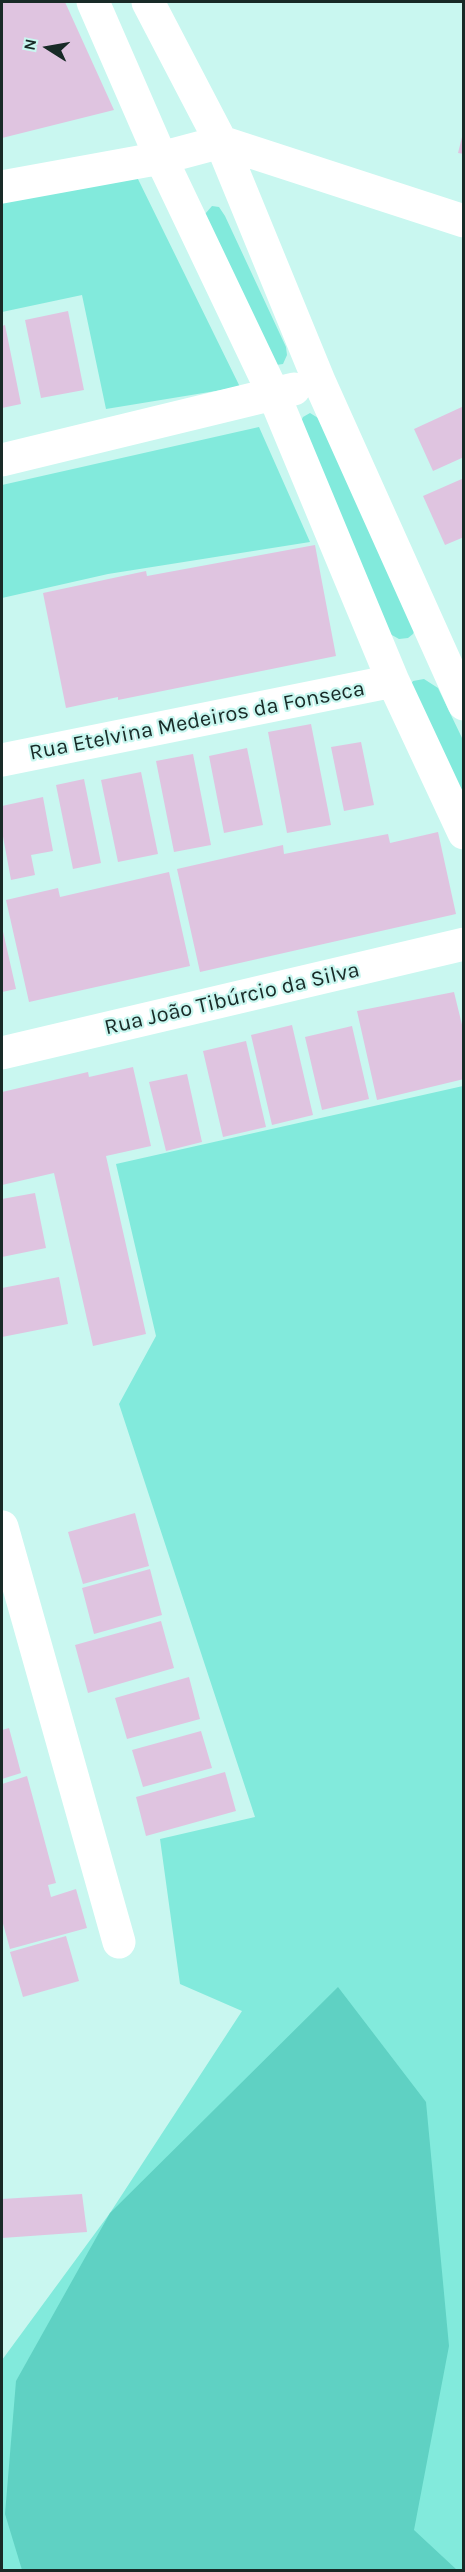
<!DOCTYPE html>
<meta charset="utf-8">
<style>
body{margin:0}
#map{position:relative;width:465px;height:2572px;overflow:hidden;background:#c9f7f0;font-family:Karla,sans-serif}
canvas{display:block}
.frame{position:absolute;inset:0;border:3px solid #182a27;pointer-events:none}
.north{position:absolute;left:18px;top:18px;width:60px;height:60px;-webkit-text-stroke:4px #c9f7f0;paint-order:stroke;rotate:281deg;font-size:16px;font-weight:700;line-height:24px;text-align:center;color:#182a27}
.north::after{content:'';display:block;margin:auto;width:21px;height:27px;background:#182a27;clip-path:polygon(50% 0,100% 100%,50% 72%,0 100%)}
</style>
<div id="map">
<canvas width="465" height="2572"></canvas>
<div class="frame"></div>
<div class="north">N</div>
</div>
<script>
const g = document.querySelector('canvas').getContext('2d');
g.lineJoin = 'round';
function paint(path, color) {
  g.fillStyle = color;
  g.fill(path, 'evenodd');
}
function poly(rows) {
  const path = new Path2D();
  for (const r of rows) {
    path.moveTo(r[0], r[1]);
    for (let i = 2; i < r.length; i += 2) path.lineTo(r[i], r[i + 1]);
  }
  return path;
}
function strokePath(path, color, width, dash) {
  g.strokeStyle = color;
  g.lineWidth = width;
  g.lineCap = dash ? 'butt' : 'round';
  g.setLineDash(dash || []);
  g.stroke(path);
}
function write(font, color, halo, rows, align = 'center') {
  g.font = font + ' Karla,sans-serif';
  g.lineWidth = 4.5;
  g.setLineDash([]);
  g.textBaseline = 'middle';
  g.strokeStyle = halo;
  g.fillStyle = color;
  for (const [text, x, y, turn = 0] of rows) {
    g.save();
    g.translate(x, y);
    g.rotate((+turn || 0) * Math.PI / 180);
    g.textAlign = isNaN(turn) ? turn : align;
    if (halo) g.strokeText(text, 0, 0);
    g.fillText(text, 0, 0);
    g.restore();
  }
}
const green = poly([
 [136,175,240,387,106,409,82,295,2,312,2,201],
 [212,206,219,207,225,216,286,347,287,355,283,364,276,365,205,214],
 [310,413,323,421,416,627,413,634,408,638,399,639,390,634,297,429,303,417],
 [259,427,310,542,108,574,2,598,2,485],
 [424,679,438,688,463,740,463,815,406,692,413,681],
 [463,1086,463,2570,2,2570,2,2360,110,2213,242,2011,180,1984,160,1839,255,1817,119,1404,156,1336,116,1164]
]);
const forest = poly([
 [338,1987,426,2102,449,2346,414,2530,457,2570,22,2570,5,2514,16,2381,110,2213]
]);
const building = poly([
 [2,2,65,2,114,110,2,138],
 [463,133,464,133,464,154,458,153],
 [68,311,84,390,41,398,25,320],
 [5,325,21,404,2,408,2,326],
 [464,406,464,457,433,471,414,429],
 [464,478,464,537,445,545,423,496],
 [315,545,336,656,118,700,118,697,66,708,43,593,146,571,147,576],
 [311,724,331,825,287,833,268,732],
 [361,742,374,805,344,811,331,747],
 [247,748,263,825,224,833,209,756],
 [193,754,211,845,174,852,156,761],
 [141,772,158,854,118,862,101,780],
 [84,779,101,863,73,869,56,785],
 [43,797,53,851,31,855,35,875,11,880,2,831,2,806],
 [438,832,456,914,200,972,177,869,283,845,284,854,388,834,390,843],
 [169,872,190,966,29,1002,6,900,58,888,60,897],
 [2,927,16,989,2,992],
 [454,992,464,1033,464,1079,377,1100,357,1011],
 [292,1025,313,1115,272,1125,251,1035],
 [352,1026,369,1099,322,1110,305,1037],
 [246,1041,266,1127,223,1137,203,1051],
 [133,1067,151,1146,106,1156,146,1334,93,1346,54,1173,2,1185,2,1092,88,1072,89,1077],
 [187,1074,202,1142,166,1151,149,1082],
 [35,1193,46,1248,2,1257,2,1199],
 [59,1277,68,1324,2,1337,2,1288],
 [135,1513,149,1566,83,1584,68,1532],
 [150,1569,162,1615,94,1634,82,1588],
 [161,1621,174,1668,88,1693,75,1645],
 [189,1677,200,1719,127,1739,115,1698],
 [9,1728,21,1773,2,1779,2,1730],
 [201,1731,212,1768,143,1787,132,1750],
 [225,1772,236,1811,146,1836,136,1797],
 [27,1776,56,1883,48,1885,51,1897,76,1889,87,1928,10,1949,2,1920,2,1784],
 [66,1936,79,1981,23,1997,10,1952],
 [82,2194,87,2232,2,2238,2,2199]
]);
const minor = poly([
 [93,2,161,158,274,395,393,681,464,833],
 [148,2,221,142,319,381,464,704],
 [2,187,161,158,221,142,464,221],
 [2,460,294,389],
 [2,760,393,681],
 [2,1053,464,944],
 [2,1527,119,1942]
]);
const streetNames = [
 ["Rua Etelvina Medeiros da Fonseca",197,721,-11],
 ["Rua João Tibúrcio da Silva",232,999,-13]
];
paint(green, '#82eadc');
paint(forest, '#5fd1c3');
paint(building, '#dfc4e0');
strokePath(minor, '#fff', 33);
write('22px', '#182a27', '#c9f7f0', streetNames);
</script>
